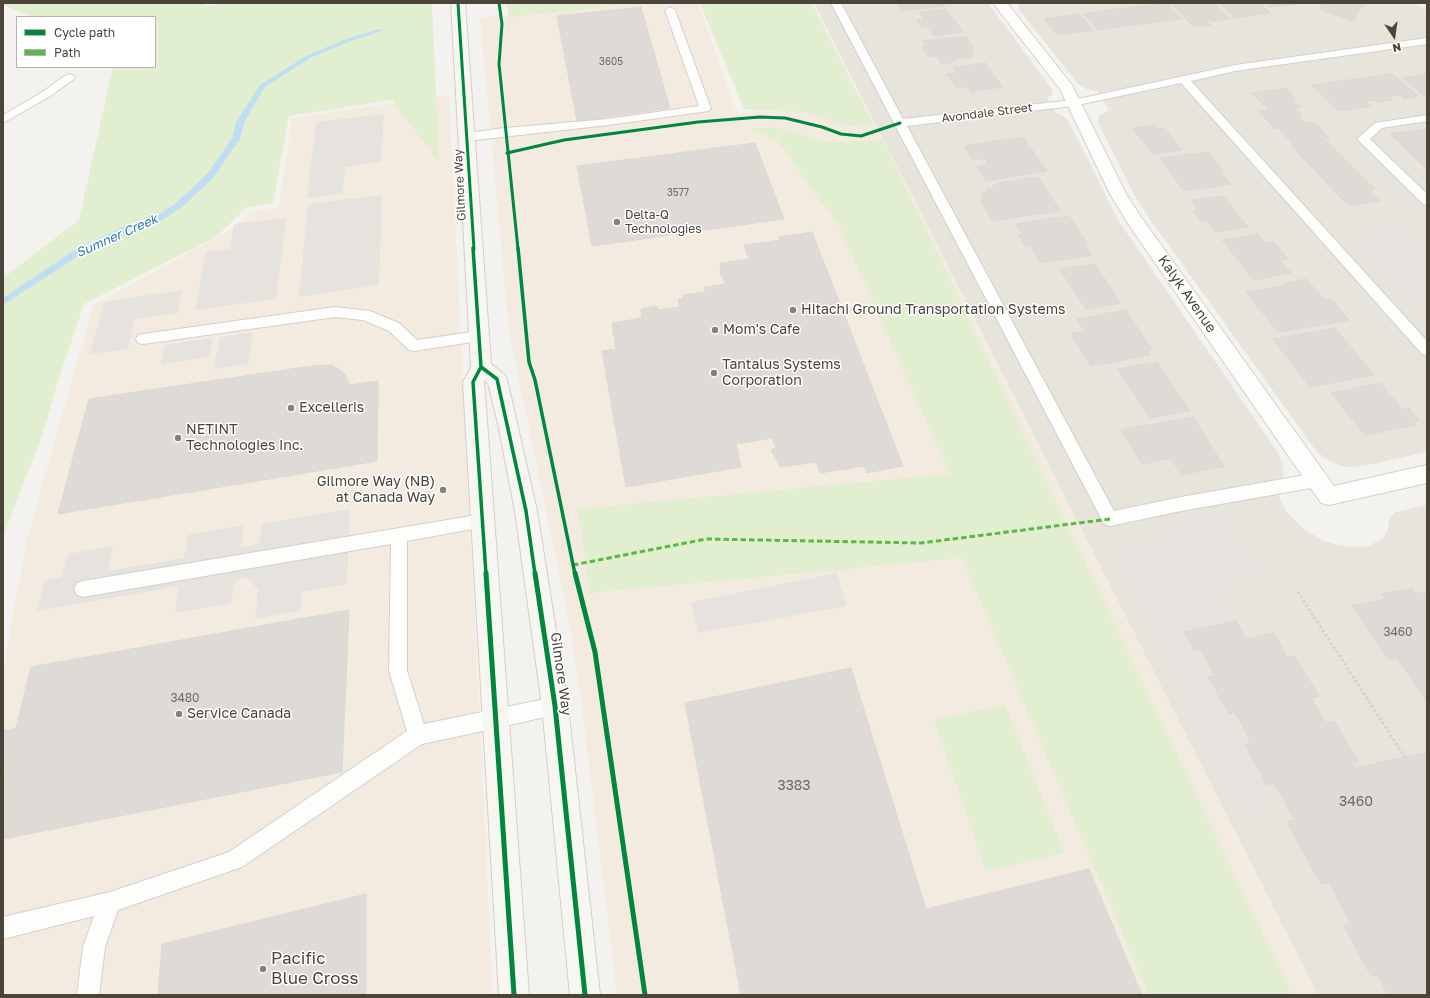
<!DOCTYPE html>
<style>
body{margin:0}
#map{position:relative;width:1430px;height:998px;overflow:hidden;background:#f4f2ee;font-family:"Golos Text",sans-serif}
canvas{display:block}
.frame{position:absolute;inset:0;border:4px solid #4b4439;pointer-events:none}
.legend{position:absolute;left:16px;top:16px;width:140px;height:52px;box-sizing:border-box;background:#fff;border:1px solid #b7b4b0;margin:0;padding:5px 7px;list-style:none;font-size:12px;color:#4b4439}
.legend li{display:flex;align-items:center;gap:8px;height:20px}
.legend b{width:20px;border:1px solid #b7b4b0}
.north{position:absolute;left:1374px;top:16px;width:40px;height:40px;-webkit-text-stroke:3px #fff;paint-order:stroke;rotate:167deg;font-size:11px;font-weight:700;line-height:16px;text-align:center;color:#4b4439}
.north::after{content:'';display:block;margin:auto;width:14px;height:18px;background:#4b4439;clip-path:polygon(50% 0,100% 100%,50% 72%,0 100%)}
</style>
<div id="map">
<canvas width="1430" height="998"></canvas>
<div class="frame"></div>
<ul class="legend">
<li><b style="height:5px;background:#00873e"></b>Cycle path</li>
<li><b style="height:5px;background:#58b947"></b>Path</li>
</ul>
<div class="north">N</div>
</div>
<script>
const g = document.querySelector('canvas').getContext('2d');
g.lineJoin = 'round';
function paint(path, color) {
  g.fillStyle = color;
  g.fill(path, 'evenodd');
}
function poly(rows) {
  const path = new Path2D();
  for (const r of rows) {
    path.moveTo(r[0], r[1]);
    for (let i = 2; i < r.length; i += 2) path.lineTo(r[i], r[i + 1]);
  }
  return path;
}
function strokePath(path, color, width, dash) {
  g.strokeStyle = color;
  g.lineWidth = width;
  g.lineCap = dash ? 'butt' : 'round';
  g.setLineDash(dash || []);
  g.stroke(path);
}
function write(font, color, halo, rows, align = 'center') {
  g.font = font + ' "Golos Text",sans-serif';
  g.lineWidth = 3;
  g.setLineDash([]);
  g.textBaseline = 'middle';
  g.strokeStyle = halo;
  g.fillStyle = color;
  for (const [text, x, y, turn = 0] of rows) {
    g.save();
    g.translate(x, y);
    g.rotate((+turn || 0) * Math.PI / 180);
    g.textAlign = isNaN(turn) ? turn : align;
    if (halo) g.strokeText(text, 0, 0);
    g.fillText(text, 0, 0);
    g.restore();
  }
}
const residential = poly([
 [814,3,988,3,1052,89,1052,94,1047,98,1056,113,1066,118,1073,130,1118,220,1278,453,1282,462,1284,475,1278,491,1280,500,1287,512,1304,529,1322,540,1340,546,1362,547,1371,545,1383,538,1387,532,1390,517,1395,512,1427,505,1427,995,1318,995],
 [1019,3,1414,3,1427,10,1427,452,1363,466,1345,467,1331,462,1317,452,1154,225,1135,196,1098,123,1099,116,1109,110,1097,91,1086,89,1078,84,1020,11,1018,7]
]);
const commercial = poly([
 [615,3,698,3,737,113,861,97,1318,995,617,995,581,699,570,627,509,331,480,18],
 [449,95,493,995,3,995,3,672,26,543,93,305,225,233,251,212,279,207,292,118]
]);
const green = poly([
 [3,3,205,3,205,6,231,3,432,3,439,162,392,100,289,116,273,203,247,207,216,237,84,304,59,378,42,436,3,536,3,278,79,220,113,67,155,67,155,17,33,17,3,5],
 [506,3,640,3,509,17],
 [700,3,812,3,873,124,848,126,808,112,744,109],
 [774,127,826,142,883,140,1292,995,1149,995,962,558,590,593,578,509,950,474,840,228,777,140,750,129],
 [1005,705,1064,853,986,871,934,720]
]);
const parking = poly([
 [384,114,381,162,345,167,343,193,307,198,316,122],
 [382,195,379,285,299,297,308,204],
 [286,218,276,299,195,310,206,252,230,249,234,224],
 [1395,219,1409,233,1427,230,1427,321,1354,242,1373,238,1361,225],
 [182,290,178,313,135,319,128,349,90,354,104,302],
 [253,332,248,364,214,369,220,337],
 [212,338,209,357,161,364,164,345],
 [350,509,347,584,302,592,300,611,255,619,258,590,250,580,244,577,238,580,234,585,231,603,175,613,179,586,37,611,45,580,62,577,68,554,113,546,108,571,184,558,188,535,244,525,241,547,259,544,262,524],
 [1224,511,1265,578,1217,588,1236,621,1184,633,1279,806,1241,815,1108,545,1186,529,1180,520],
 [837,573,847,606,698,633,691,602]
]);
const stream = poly([
 [379,29,384,30,348,42,310,58,265,87,244,122,241,137,213,178,181,208,153,226,130,230,81,254,3,305,3,298,75,250,125,226,148,222,175,204,207,174,233,137,236,122,260,85,306,56,344,40,379,29]
]);
const building = poly([
 [897,3,943,3,945,6,902,11,897,3],
 [1167,3,1182,19,1141,24,1127,8,1167,3],
 [1171,3,1214,3,1230,19,1211,21,1210,20,1206,20,1211,25,1194,27,1171,3],
 [1220,3,1259,3,1270,13,1235,18,1220,3],
 [1266,3,1305,3,1271,7,1266,3],
 [1316,3,1360,3,1364,4,1353,21,1323,11,1324,10,1321,9,1323,6,1316,3],
 [641,7,670,108,577,121,557,16,641,7],
 [1125,8,1140,24,1098,30,1084,14,1125,8],
 [946,9,963,32,934,36,928,27,922,27,917,20,924,19,919,12,946,9],
 [1080,14,1093,30,1057,35,1044,19,1080,14],
 [957,37,958,38,966,37,974,50,971,53,973,56,971,58,955,58,957,61,942,64,937,56,929,57,922,47,926,46,923,41,957,37],
 [985,63,1002,87,971,92,968,86,956,88,947,74,958,73,954,68,985,63],
 [1392,74,1418,96,1404,99,1400,95,1389,97,1392,100,1377,102,1375,100,1365,101,1371,106,1338,111,1312,85,1392,74],
 [1427,74,1427,98,1402,78,1427,74],
 [1286,88,1295,97,1291,98,1301,107,1295,108,1302,116,1298,117,1305,123,1314,122,1330,138,1324,139,1375,189,1370,190,1381,201,1349,206,1291,146,1295,146,1278,128,1275,129,1258,111,1269,110,1252,93,1286,88],
 [1155,125,1158,129,1164,128,1182,150,1153,154,1132,128,1155,125],
 [1427,129,1427,169,1390,134,1427,129],
 [1024,137,1035,154,986,161,984,158,973,160,964,146,1024,137],
 [755,143,784,219,592,246,577,166,755,143],
 [1208,152,1223,171,1220,171,1231,184,1184,191,1160,158,1208,152],
 [1035,154,1047,171,986,181,977,167,988,164,986,161,1035,154],
 [1038,177,1060,211,993,221,981,202,984,195,982,192,988,192,986,189,993,188,992,186,998,185,997,183,1038,177],
 [1223,196,1248,227,1216,232,1207,221,1201,221,1193,211,1199,210,1191,200,1223,196],
 [1069,216,1088,245,1085,245,1092,255,1040,263,1030,246,1026,247,1019,235,1023,234,1016,224,1069,216],
 [812,232,903,466,867,473,864,466,820,473,817,462,780,467,771,450,776,447,772,438,736,444,741,467,626,487,602,351,616,349,612,323,642,318,641,309,657,306,658,310,680,307,678,299,684,299,683,295,706,292,704,287,725,284,723,277,721,276,720,263,749,259,744,245,780,240,779,237,812,232],
 [1257,234,1265,243,1274,242,1288,259,1280,260,1291,273,1254,280,1222,240,1257,234],
 [1095,264,1121,303,1086,309,1060,269,1095,264],
 [1306,279,1324,299,1330,298,1349,320,1278,332,1246,292,1286,285,1284,283,1306,279],
 [1126,310,1152,350,1147,351,1150,355,1091,366,1071,334,1085,331,1077,319,1126,310],
 [1335,328,1374,375,1310,387,1273,339,1335,328],
 [1157,362,1190,411,1150,418,1118,369,1157,362],
 [332,365,344,373,350,385,378,381,377,461,58,514,89,399,311,366,332,365],
 [1380,383,1403,410,1409,408,1419,420,1413,422,1415,425,1365,435,1331,393,1380,383],
 [1193,417,1224,466,1181,475,1171,458,1142,464,1121,430,1193,417],
 [1411,588,1416,594,1427,592,1427,702,1397,658,1389,660,1352,606,1385,599,1382,594,1411,588],
 [349,610,342,772,3,839,3,778,6,768,3,768,3,731,16,728,31,667,349,610],
 [1236,621,1246,639,1274,633,1287,657,1294,656,1319,696,1311,698,1326,723,1334,721,1358,761,1352,763,1355,768,1427,752,1427,995,1388,995,1378,975,1371,976,1344,926,1351,924,1329,882,1321,884,1287,822,1295,820,1274,783,1267,785,1245,744,1251,742,1235,712,1229,714,1208,676,1215,676,1201,649,1194,650,1184,632,1236,621],
 [851,668,926,909,1089,869,1142,995,741,995,685,703,851,668],
 [366,894,366,995,158,995,162,944,366,894]
]);
const path = poly([
 [1298,592,1405,757]
]);
const lane = poly([
 [831,3,841,3,903,119,1073,100,1235,65,1427,38,1427,44,1235,71,1191,81,1427,341,1427,355,1422,354,1181,83,1073,106,907,126,1114,511,1181,497,1317,473,1323,475,1325,480,1323,485,1317,487,1181,511,1110,526,1104,524,831,3],
 [670,7,675,10,711,109,709,111,608,125,467,141,463,140,461,137,463,134,467,133,505,128,608,119,699,106,665,10,670,7],
 [70,74,75,77,74,79,49,97,3,123,3,115,41,93,66,75,70,74],
 [1427,115,1427,121,1382,128,1370,139,1427,194,1427,205,1423,204,1357,139,1375,123,1427,115],
 [335,307,370,311,399,323,417,340,479,331,484,332,486,336,484,340,479,341,414,351,409,350,389,331,363,320,335,317,143,344,138,343,136,339,138,335,143,334,335,307],
 [483,514,489,516,491,521,489,526,407,541,407,671,424,724,555,697,562,699,564,706,562,713,497,728,422,744,242,867,118,910,105,947,99,995,77,995,83,947,94,916,3,939,3,917,110,892,229,852,407,731,389,671,391,544,83,597,77,595,74,589,77,583,83,581,483,514]
]);
const street = poly([
 [993,3,1007,3,1072,85,1126,194,1141,217,1334,486,1427,465,1427,483,1329,505,1321,503,1129,225,1110,194,1060,89,993,3]
]);
const secondary = poly([
 [451,3,465,3,491,364,504,374,507,379,537,511,568,706,600,995,570,995,542,706,515,511,498,424,488,383,484,380,529,995,499,995,463,382,471,367,451,3]
]);
const quiet = poly([
 [573,565,706,539,921,543,1110,519]
]);
const cyclewayFar2 = poly([
 [458,3,474,249],
 [499,3,502,24,499,64,518,249],
 [507,153,564,140,698,122,760,117,785,118,822,127,841,134,861,136,900,123]
]);
const cyclewayFar1 = poly([
 [473,248,481,367,473,382,486,574],
 [518,248,529,362,535,380,575,574],
 [481,367,497,379,526,511,535,574]
]);
const cycleway = poly([
 [486,573,514,995],
 [535,573,555,706,585,995],
 [575,573,595,652,645,995]
]);
const markers = [
 [617,222,4,"#868178"],
 [793,310,4,"#868178"],
 [715,330,4,"#868178"],
 [714,373,4,"#868178"],
 [291,408,4,"#868178"],
 [178,438,4,"#868178"],
 [443,490,4,"#868178"],
 [179,714,4,"#868178"],
 [263,969,4,"#868178"]
];
const farNumbernames = [
 ["3605",611,62],
 ["3577",678,193]
];
const farStreetnames = [
 ["Avondale Street",987,113,-7],
 ["Gilmore Way",460,185,-93]
];
const farPoinames = [
 ["Delta-Q",625,215],
 ["Technologies",625,229]
];
const numberNames = [
 ["3460",1398,632],
 ["3480",185,698]
];
const farWaternames = [
 ["Sumner Creek",117,236,-24]
];
const streetNames = [
 ["Kalyk Avenue",1187,294,55],
 ["Gilmore Way",561,674,82]
];
const poiNames = [
 ["Hitachi Ground Transportation Systems",801,310],
 ["Mom's Cafe",723,330],
 ["Tantalus Systems",722,365],
 ["Corporation",722,381],
 ["Excelleris",299,408],
 ["NETINT",186,430],
 ["Technologies Inc.",186,446],
 ["Gilmore Way (NB)",435,482,"right"],
 ["at Canada Way",435,498,"right"],
 ["Service Canada",187,714]
];
const nearNumbernames = [
 ["3383",794,786],
 ["3460",1356,802]
];
const nearPoinames = [
 ["Pacific",271,959],
 ["Blue Cross",271,979]
];
paint(residential, '#e7e4dc');
paint(commercial, '#f3ebdf');
paint(green, '#e1eecf');
paint(parking, '#e6e3df');
paint(stream, '#c0ddf1');
paint(building, '#dedbd6');
strokePath(building, '#dcd9d4', 1);
strokePath(lane, '#d2d0cb', 2);
strokePath(street, '#d2d0cb', 2);
strokePath(secondary, '#d3cfc5', 2);
strokePath(path, '#d3d2cc', 3, [2.5, 2.5]);
paint(lane, '#fdfdfc');
paint(street, '#fdfdfc');
paint(secondary, '#f7f6f1');
strokePath(quiet, '#58b947', 3, [5.5, 3]);
strokePath(cyclewayFar2, '#00873e', 3);
strokePath(cyclewayFar1, '#00873e', 3.5);
strokePath(cycleway, '#00873e', 5);
for (const [x, y, r, color] of markers) {
  const dot = new Path2D();
  dot.arc(x, y, r, 0, 2 * Math.PI);
  g.fillStyle = color;
  g.fill(dot);
  strokePath(dot, '#fff', 1.5);
}
write('10px', '#706a61', null, farNumbernames);
write('12px', '#4b4439', '#fff', farStreetnames);
write('12px', '#4b4439', '#fff', farPoinames, 'left');
write('12px', '#706a61', null, numberNames);
write('italic 13px', '#2e7ab2', '#fff', farWaternames);
write('14px', '#4b4439', '#fff', streetNames);
write('14px', '#4b4439', '#fff', poiNames, 'left');
write('14px', '#706a61', null, nearNumbernames);
write('17px', '#4b4439', '#fff', nearPoinames, 'left');
</script>
